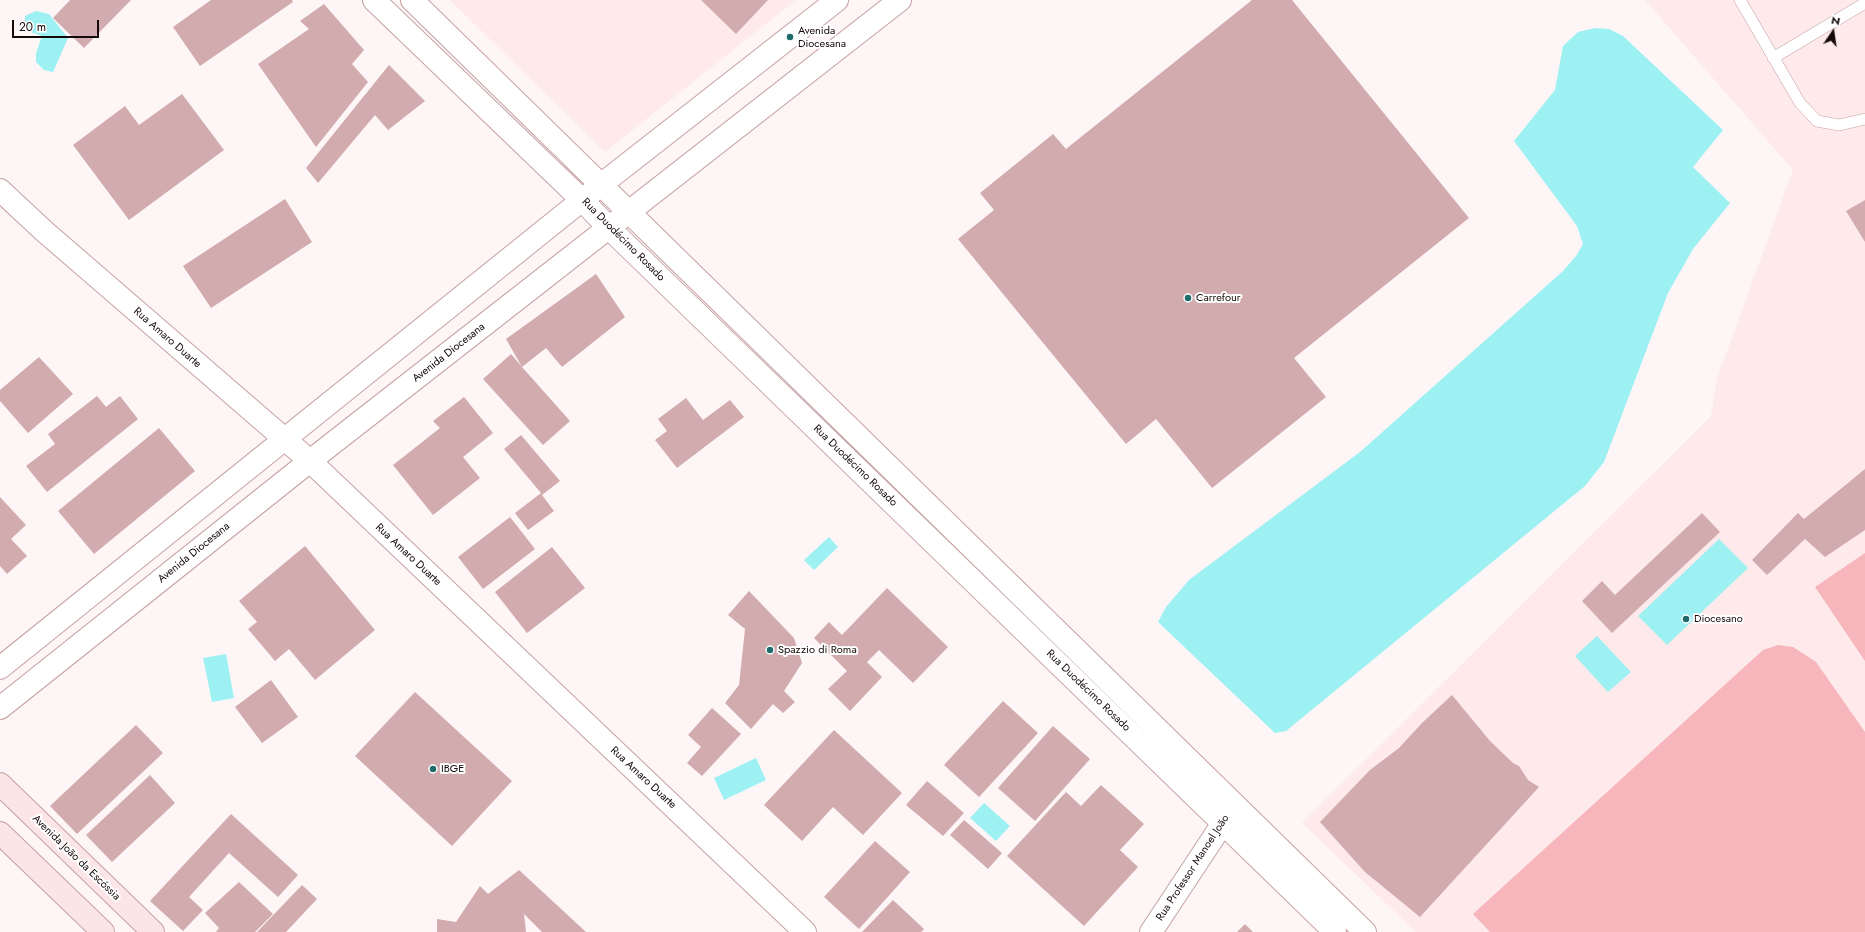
<!DOCTYPE html>
<meta charset="utf-8">
<style>
body{margin:0}
#map{position:relative;width:1865px;height:932px;overflow:hidden;background:#fdf5f6;font-family:Jost,sans-serif}
canvas{display:block}
.north{position:absolute;left:1813px;top:12px;width:40px;height:40px;-webkit-text-stroke:3px #fff;paint-order:stroke;rotate:13deg;font-size:11px;font-weight:700;line-height:16px;text-align:center;color:#140809}
.north::after{content:'';display:block;margin:auto;width:14px;height:18px;background:#140809;clip-path:polygon(50% 0,100% 100%,50% 72%,0 100%)}
.scale{position:absolute;left:12px;top:20px;width:87px;height:18px;box-sizing:border-box;border:2px solid #140809;border-top:0;padding-left:5px;font-size:12px;line-height:14px;white-space:nowrap;color:#140809;-webkit-text-stroke:3px #fff;paint-order:stroke}
</style>
<div id="map">
<canvas width="1865" height="932"></canvas>
<div class="north">N</div>
<div class="scale">20 m</div>
</div>
<script>
const g = document.querySelector('canvas').getContext('2d');
g.lineJoin = 'round';
function paint(path, color) {
  g.fillStyle = color;
  g.fill(path, 'evenodd');
}
function poly(rows) {
  const path = new Path2D();
  for (const r of rows) {
    path.moveTo(r[0], r[1]);
    for (let i = 2; i < r.length; i += 2) path.lineTo(r[i], r[i + 1]);
  }
  return path;
}
function strokePath(path, color, width, dash) {
  g.strokeStyle = color;
  g.lineWidth = width;
  g.lineCap = dash ? 'butt' : 'round';
  g.setLineDash(dash || []);
  g.stroke(path);
}
function write(font, color, halo, rows, align = 'center') {
  g.font = font + ' Jost,sans-serif';
  g.lineWidth = 4;
  g.setLineDash([]);
  g.textBaseline = 'middle';
  g.strokeStyle = halo;
  g.fillStyle = color;
  for (const [text, x, y, turn = 0] of rows) {
    g.save();
    g.translate(x, y);
    g.rotate((+turn || 0) * Math.PI / 180);
    g.textAlign = isNaN(turn) ? turn : align;
    if (halo) g.strokeText(text, 0, 0);
    g.fillText(text, 0, 0);
    g.restore();
  }
}
const built = poly([
 [450,0,796,0,605,152],
 [1645,0,1865,0,1865,932,1416,932,1302,823,1711,416,1717,379,1793,170]
]);
const green = poly([
 [1865,553,1865,661,1815,587],
 [1778,645,1793,647,1816,662,1865,732,1865,932,1490,932,1473,914,1763,650]
]);
const water = poly([
 [36,11,49,14,68,38,53,72,44,70,36,62,36,53,42,36,25,30,25,16],
 [1595,28,1609,29,1623,36,1723,130,1693,167,1730,203,1693,249,1668,293,1604,462,1585,486,1286,731,1275,733,1158,622,1166,607,1189,580,1360,452,1563,271,1576,256,1583,244,1577,226,1514,141,1555,90,1563,46,1578,32],
 [829,537,838,547,814,570,804,560],
 [1719,539,1748,568,1667,645,1638,616],
 [1597,636,1631,672,1608,692,1575,656],
 [226,654,234,698,212,702,203,658],
 [756,758,766,780,724,800,714,778],
 [984,803,1010,826,996,841,970,818]
]);
const building = poly([
 [70,0,131,0,84,48,53,18],
 [211,0,292,0,293,2,200,66,173,27],
 [701,0,768,0,736,34],
 [1252,0,1292,0,1469,218,1294,358,1326,397,1212,488,1156,419,1126,444,958,239,994,210,980,193,1053,134,1066,149],
 [324,4,364,50,352,64,368,82,316,147,258,64,309,29,300,21],
 [389,65,425,101,388,130,375,115,318,183,306,168],
 [182,94,224,150,129,220,73,145,125,106,139,125],
 [285,199,312,242,211,308,183,266],
 [1865,200,1865,242,1846,211],
 [596,274,625,317,562,367,546,348,522,367,570,421,543,445,483,379,511,354,522,367,506,339],
 [39,357,73,394,28,433,0,401,0,390],
 [97,396,106,407,120,396,138,419,47,492,26,466,55,444,48,434],
 [464,397,493,433,463,457,480,478,433,515,393,465,440,428,433,421],
 [686,398,703,420,730,400,744,417,677,468,655,440,667,431,658,419],
 [159,428,195,471,94,554,58,511],
 [521,435,560,481,542,495,554,511,528,530,515,513,541,493,504,449],
 [1865,469,1865,530,1825,557,1805,539,1767,575,1752,560,1798,513,1804,519],
 [0,497,26,525,11,539,27,556,7,574,0,566],
 [1702,513,1720,532,1612,633,1582,601,1602,581,1615,595],
 [510,517,535,549,483,589,458,557],
 [305,546,375,630,315,680,289,649,275,661,248,629,257,622,239,601],
 [552,547,585,588,527,633,495,592],
 [887,588,948,647,913,683,879,650,867,662,882,677,850,711,828,689,847,671,814,638,829,622,842,635],
 [749,591,794,638,802,663,784,691,795,702,783,713,773,704,751,729,725,703,739,685,745,629,728,615],
 [271,680,298,717,262,743,235,707],
 [415,692,512,781,452,846,355,756],
 [1452,695,1490,741,1513,763,1519,766,1528,780,1539,787,1420,917,1365,872,1320,822,1370,770,1399,748,1422,723],
 [1003,701,1038,733,979,797,944,765],
 [712,708,741,734,702,776,687,763,701,747,688,735],
 [136,725,163,753,77,834,50,806],
 [1053,726,1090,759,1035,821,998,788],
 [834,730,902,793,863,835,833,807,802,841,764,805],
 [150,775,175,803,112,862,86,835],
 [927,781,964,813,943,836,906,805],
 [1101,785,1144,824,1120,850,1138,867,1084,926,1007,856,1066,792,1081,806],
 [231,814,298,875,278,897,229,853,189,897,203,910,183,931,150,901],
 [964,820,1002,853,988,869,950,835],
 [875,841,910,872,859,929,824,897],
 [519,870,586,932,542,932,524,914,526,932,437,932,437,919,456,922,480,886,488,894],
 [239,882,273,914,255,932,216,932,219,928,205,913],
 [302,885,317,899,286,932,257,932],
 [893,900,924,929,921,932,862,932],
 [1245,924,1253,932,1237,932]
]);
const service = poly([
 [1740,0,1800,103,1817,121,1839,125,1865,119],
 [1773,58,1865,3]
]);
const minor = poly([
 [374,0,583,201,609,228,1335,932],
 [412,0,1365,932],
 [0,190,44,231,310,461,805,932],
 [1151,932,1231,811]
]);
const tertiary = poly([
 [0,668,602,184,837,0],
 [0,708,310,461,900,0]
]);
const secondary = poly([
 [0,784,153,932],
 [0,833,103,932]
]);
const markers = [
 [790,37,4,"#1f6c6d"],
 [1188,298,4,"#1f6c6d"],
 [1686,619,4,"#1f6c6d"],
 [770,650,4,"#1f6c6d"],
 [433,769,4,"#1f6c6d"]
];
const poiNames = [
 ["Avenida",798,31],
 ["Diocesana",798,44],
 ["Carrefour",1196,298],
 ["Diocesano",1694,619],
 ["Spazzio di Roma",778,650],
 ["IBGE",441,769]
];
const streetNames = [
 ["Rua Duodécimo Rosado",623,240,45],
 ["Rua Amaro Duarte",167,338,41],
 ["Avenida Diocesana",449,353,-38],
 ["Rua Duodécimo Rosado",855,466,44],
 ["Avenida Diocesana",194,553,-39],
 ["Rua Amaro Duarte",408,555,43],
 ["Rua Duodécimo Rosado",1088,691,44],
 ["Rua Amaro Duarte",643,778,43],
 ["Avenida João da Escóssia",76,858,44],
 ["Rua Professor Manoel João",1193,868,-57]
];
paint(built, '#feeaeb');
paint(green, '#f7b5bc');
paint(water, '#9df1f3');
paint(building, '#d2abaf');
strokePath(service, '#c6a1a4', 12);
strokePath(minor, '#c6a1a4', 24);
strokePath(tertiary, '#c6a1a4', 24);
strokePath(secondary, '#c6a1a4', 24);
strokePath(service, '#fff', 11);
strokePath(minor, '#fff', 22);
strokePath(tertiary, '#fff', 22);
strokePath(secondary, '#fce5e7', 22);
for (const [x, y, r, color] of markers) {
  const dot = new Path2D();
  dot.arc(x, y, r, 0, 2 * Math.PI);
  g.fillStyle = color;
  g.fill(dot);
  strokePath(dot, '#fff', 1.5);
}
write('11px', '#140809', '#fff', poiNames, 'left');
write('11px', '#140809', '#fff', streetNames);
</script>
